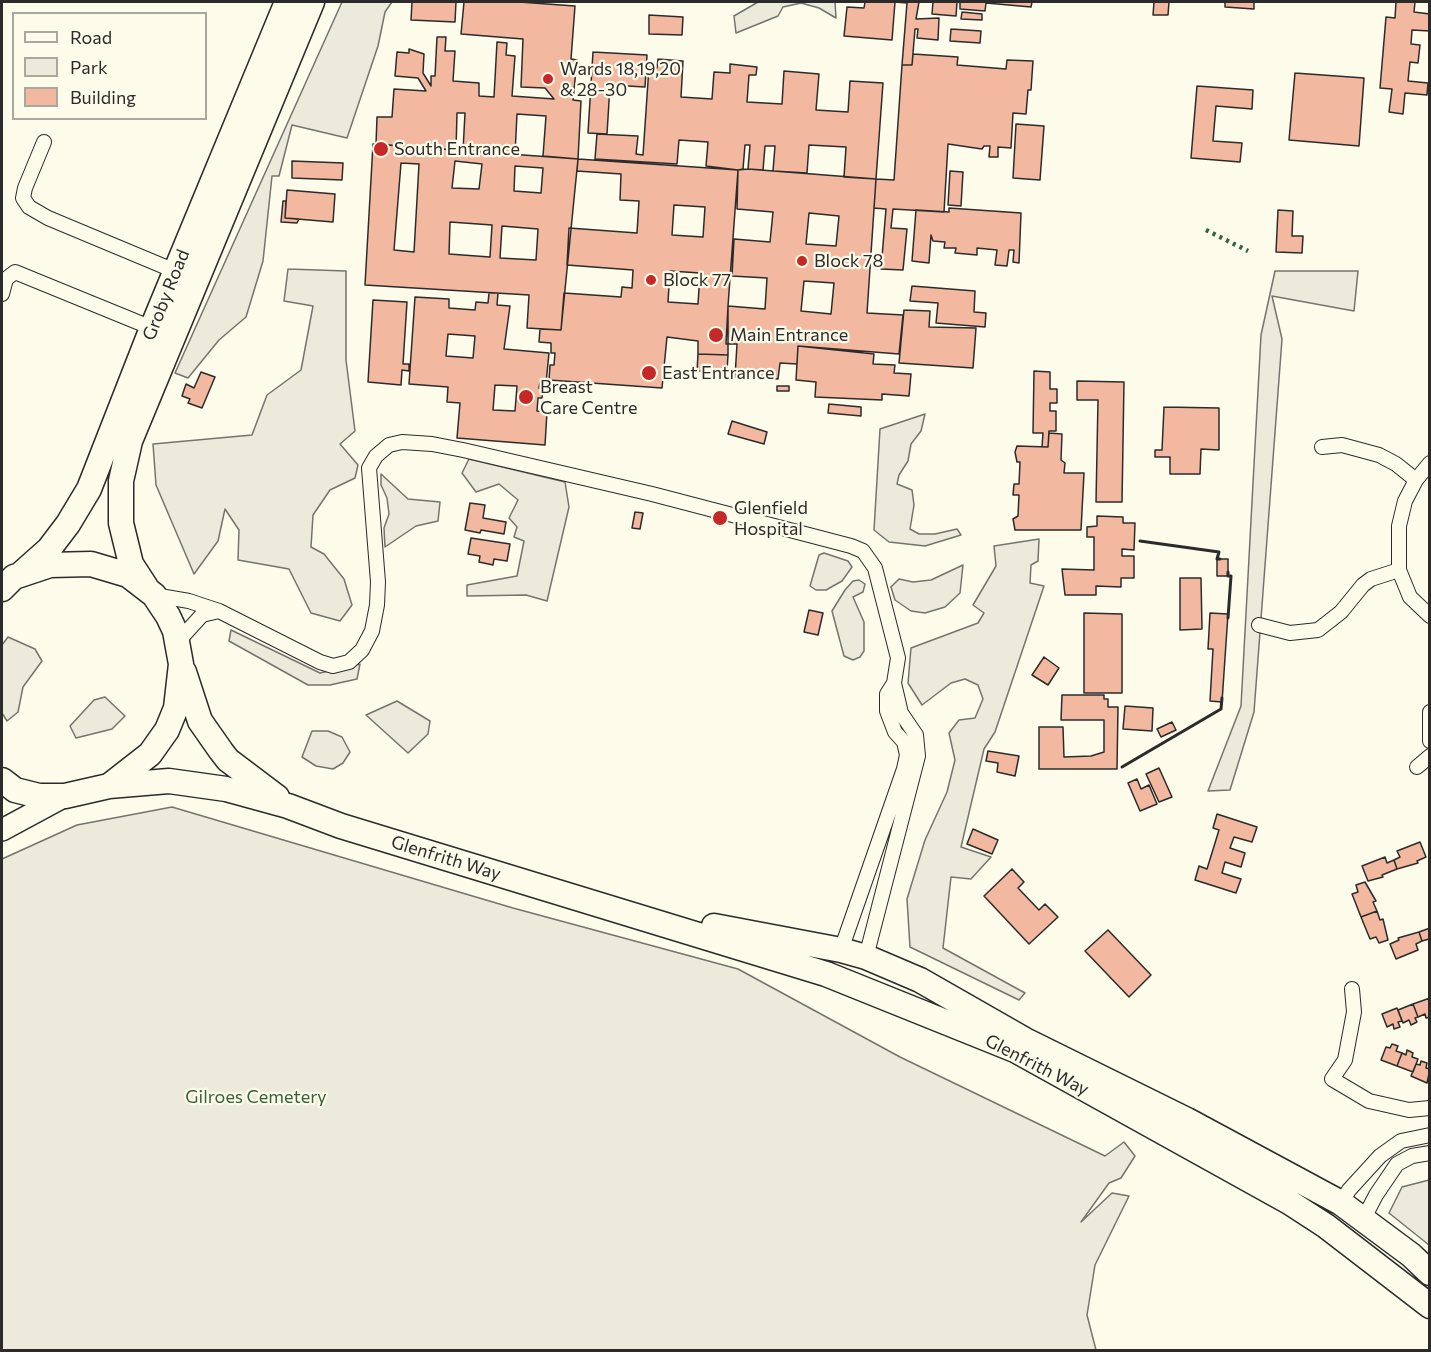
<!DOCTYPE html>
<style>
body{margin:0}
#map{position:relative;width:1431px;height:1352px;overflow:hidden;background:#fdfbea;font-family:Commissioner,sans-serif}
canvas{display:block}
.frame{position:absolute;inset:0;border:3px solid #2b2b2b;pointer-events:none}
.legend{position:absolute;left:12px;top:12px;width:195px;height:108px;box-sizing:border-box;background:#fdfbea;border:2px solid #a9a89e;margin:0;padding:8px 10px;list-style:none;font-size:18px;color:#2b2b2b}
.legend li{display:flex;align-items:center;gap:12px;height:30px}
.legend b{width:30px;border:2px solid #a9a89e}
</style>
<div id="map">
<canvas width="1431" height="1352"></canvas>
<div class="frame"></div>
<ul class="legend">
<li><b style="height:8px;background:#fdfbea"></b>Road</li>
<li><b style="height:16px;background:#ecebdb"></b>Park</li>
<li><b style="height:16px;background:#f2b8a0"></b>Building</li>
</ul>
</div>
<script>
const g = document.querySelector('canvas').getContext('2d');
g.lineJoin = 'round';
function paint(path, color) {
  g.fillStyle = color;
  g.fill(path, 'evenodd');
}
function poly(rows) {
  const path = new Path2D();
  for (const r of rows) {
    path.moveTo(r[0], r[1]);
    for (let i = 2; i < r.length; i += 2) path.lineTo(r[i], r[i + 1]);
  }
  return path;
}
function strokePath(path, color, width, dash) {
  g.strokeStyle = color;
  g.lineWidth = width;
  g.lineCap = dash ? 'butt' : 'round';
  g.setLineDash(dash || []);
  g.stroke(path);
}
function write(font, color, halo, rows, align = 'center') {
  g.font = font + ' Commissioner,sans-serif';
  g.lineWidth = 4.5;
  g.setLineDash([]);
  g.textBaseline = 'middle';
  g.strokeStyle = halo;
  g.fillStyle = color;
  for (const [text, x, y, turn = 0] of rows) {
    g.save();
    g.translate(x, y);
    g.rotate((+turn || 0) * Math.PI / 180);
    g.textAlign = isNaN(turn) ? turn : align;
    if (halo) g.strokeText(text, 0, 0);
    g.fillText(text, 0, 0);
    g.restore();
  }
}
const green = poly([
 [342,2,392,2,385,12,378,46,347,138,292,125,279,176,272,176,263,261,246,317,219,340,188,378,175,373,342,2],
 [758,2,835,2,836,18,819,8,801,3,783,7,778,16,736,33,734,16,758,2],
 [288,269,346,271,346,360,355,431,340,444,358,465,355,478,330,490,313,515,311,547,324,554,344,579,352,605,340,621,311,613,289,569,238,560,239,530,225,509,218,541,194,574,156,485,153,444,252,435,267,395,301,370,313,306,284,301,288,269],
 [1275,271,1358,271,1354,311,1272,296,1282,339,1254,712,1230,790,1208,791,1241,706,1261,335,1275,271],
 [925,414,921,431,911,444,908,461,899,475,897,484,912,490,914,505,910,529,919,534,935,534,957,529,961,535,925,546,889,542,874,530,880,429,925,414],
 [469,459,565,482,569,507,547,601,526,595,467,596,467,585,517,576,524,541,514,537,517,527,509,518,518,500,499,484,476,492,462,473,469,459],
 [381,474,408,499,440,502,438,521,416,526,385,547,384,528,389,514,387,498,381,485,381,474],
 [1039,539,1038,561,1031,565,1030,583,1044,586,995,732,984,749,961,847,991,857,971,879,951,877,943,948,1025,993,1019,1000,910,947,907,899,925,840,947,792,955,760,949,733,959,720,975,718,983,699,978,685,965,679,951,683,922,705,908,683,911,648,978,623,984,613,973,605,996,566,994,546,1039,539],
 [824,553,848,561,852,567,842,581,826,590,816,590,810,586,819,555,824,553],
 [963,565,960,593,945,607,925,613,911,611,895,600,891,587,899,579,913,582,931,580,963,565],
 [859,580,865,584,863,592,853,597,864,622,864,651,860,657,853,660,844,656,832,611,845,590,853,581,859,580],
 [231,630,320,673,360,664,357,679,330,685,308,685,229,641,231,630],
 [8,637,35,649,42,661,23,687,18,712,7,721,2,713,2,645,8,637],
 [105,697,125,716,112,729,76,738,70,726,94,700,105,697],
 [397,701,430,721,428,734,408,753,366,715,397,701],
 [312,731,328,731,342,737,350,752,343,763,333,769,316,766,302,757,312,731],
 [172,807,513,908,738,969,900,1057,1105,1156,1124,1142,1135,1156,1121,1178,1109,1183,1081,1222,1112,1193,1129,1196,1095,1265,1087,1315,1096,1350,2,1350,2,859,77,825,172,807],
 [1429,1180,1430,1180,1429,1245,1389,1213,1402,1187,1429,1180]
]);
const building = poly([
 [412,2,456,2,455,22,411,20,412,2],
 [464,2,519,2,575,6,571,59,577,60,573,100,581,101,578,159,543,156,546,116,517,114,515,154,463,151,465,113,457,113,456,150,376,144,377,117,392,117,394,89,426,91,418,78,395,76,397,52,409,53,409,49,424,54,423,73,431,86,431,76,435,76,437,37,446,37,445,51,455,51,453,81,479,83,479,96,494,97,497,42,507,43,506,55,515,56,512,96,554,99,545,88,521,87,523,39,461,34,464,2],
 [865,2,919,2,916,19,939,18,938,40,917,38,918,29,915,29,912,65,902,65,907,3,895,2,892,40,844,36,847,7,864,8,865,2],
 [933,2,957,2,956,16,932,14,933,2],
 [960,2,1032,2,1031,7,986,3,985,11,960,9,960,2],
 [1154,2,1169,2,1168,15,1153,15,1154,2],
 [1225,2,1254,2,1254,9,1225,7,1225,2],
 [1396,2,1415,2,1414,12,1430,14,1430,31,1412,30,1411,44,1420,45,1418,63,1410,62,1408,81,1428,83,1427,95,1405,93,1403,114,1389,112,1392,89,1380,88,1386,17,1395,18,1396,2],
 [962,12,982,14,982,20,961,19,962,12],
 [649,15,683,17,682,35,649,34,649,15],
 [951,29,981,31,980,43,950,41,951,29],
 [593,52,647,55,645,87,610,85,607,134,588,133,593,52],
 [913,54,958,57,957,65,1006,69,1007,60,1033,61,1031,90,1028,90,1026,114,1013,113,1011,148,998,147,998,157,989,157,990,146,984,146,982,149,948,144,944,212,893,209,891,228,907,229,903,270,881,269,886,209,874,208,876,179,894,180,902,65,912,65,913,54],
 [658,59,683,61,681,97,712,99,714,72,730,73,730,64,757,67,756,75,749,75,747,102,782,104,784,71,819,74,816,110,848,112,850,81,883,83,876,179,844,177,846,147,809,145,807,173,773,171,775,146,765,146,763,170,748,169,750,145,745,145,743,169,738,170,706,166,708,142,679,140,677,164,595,159,597,134,638,136,636,154,643,155,649,67,657,68,658,59],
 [1295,73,1364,78,1359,146,1289,140,1295,73],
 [1197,86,1253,90,1252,109,1216,106,1213,141,1242,143,1240,162,1191,158,1197,86],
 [1016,124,1044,126,1040,180,1013,178,1016,124],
 [373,144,578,159,561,330,527,328,529,295,365,285,373,144],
 [455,161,482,164,479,189,452,188,455,161],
 [401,163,419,164,414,252,394,250,401,163],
 [515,166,543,168,541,193,514,191,515,166],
 [450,222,492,225,490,257,449,254,450,222],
 [502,226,538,229,536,260,500,258,502,226],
 [578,159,738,170,728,306,728,355,698,354,698,341,667,337,662,388,549,380,550,365,554,365,555,353,551,353,551,343,539,342,540,329,561,330,564,293,621,297,622,287,632,288,633,270,567,265,569,228,637,233,639,201,620,200,621,174,577,171,578,159],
 [674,205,705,207,703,237,672,235,674,205],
 [670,271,700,273,698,304,668,302,670,271],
 [292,161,343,163,342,180,292,178,292,161],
 [748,169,876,179,867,313,903,315,899,354,798,346,797,364,780,363,778,379,735,377,737,344,726,344,728,306,765,309,767,278,732,276,734,239,770,242,773,212,737,209,738,170,748,169],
 [809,213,839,216,836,246,806,244,809,213],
 [804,281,834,283,831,314,801,311,804,281],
 [950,171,963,172,961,206,948,205,950,171],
 [287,190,335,194,333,222,285,218,287,190],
 [283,201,286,201,285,218,299,219,297,223,281,222,283,201],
 [949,208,1021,213,1019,263,1013,262,1014,250,1009,250,1007,266,995,265,997,250,977,248,977,255,955,253,956,248,944,248,945,242,933,241,931,235,929,263,912,261,916,210,949,212,949,208],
 [1278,210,1293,211,1292,236,1303,236,1302,253,1276,252,1278,210],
 [912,286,975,291,974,312,986,313,985,327,936,323,938,303,910,301,912,286],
 [489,293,498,293,497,305,510,306,504,349,549,353,546,383,540,382,539,388,543,389,542,398,538,398,537,411,547,412,545,445,457,438,460,403,447,402,448,387,409,384,415,297,449,299,449,308,475,310,476,302,488,303,489,293],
 [448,334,475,336,473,358,446,356,448,334],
 [495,385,517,386,515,411,493,410,495,385],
 [373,300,407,302,403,364,409,364,409,371,402,370,401,385,368,382,373,300],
 [904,310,930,311,929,327,976,328,973,368,899,363,904,310],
 [798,346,874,354,873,364,895,365,894,373,911,374,909,396,882,394,882,400,815,397,816,382,796,380,798,346],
 [698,354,728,355,727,371,697,371,698,354],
 [1034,371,1050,372,1050,389,1057,389,1057,403,1050,403,1050,411,1056,411,1056,431,1049,431,1048,447,1042,447,1043,433,1033,433,1034,371],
 [201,372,215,377,202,408,188,403,190,399,182,396,186,384,194,388,201,372],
 [1077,381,1124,382,1122,502,1096,502,1098,400,1077,400,1077,381],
 [777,386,789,386,789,391,777,391,777,386],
 [829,404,861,407,861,416,828,413,829,404],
 [1164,407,1219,408,1219,450,1201,449,1200,474,1170,474,1170,457,1155,457,1155,450,1162,450,1164,407],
 [732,421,767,432,764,444,728,434,732,421],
 [1049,433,1062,434,1061,460,1065,463,1064,473,1084,473,1081,530,1015,530,1013,519,1018,516,1019,495,1013,495,1014,484,1019,484,1020,462,1017,462,1015,452,1017,446,1048,447,1049,433],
 [470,503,485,505,483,518,506,522,504,534,481,530,480,533,465,530,470,503],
 [635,512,643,513,640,529,632,528,635,512],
 [1097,516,1123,517,1123,523,1135,523,1134,550,1122,549,1122,556,1134,556,1134,578,1121,578,1121,587,1096,586,1096,595,1065,595,1062,569,1094,570,1094,537,1087,537,1087,527,1097,526,1097,516],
 [471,538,510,544,507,561,494,559,493,565,479,562,480,556,468,554,471,538],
 [1217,559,1228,559,1228,576,1217,576,1217,559],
 [1180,578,1201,578,1202,629,1180,630,1180,578],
 [809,610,823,613,818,635,804,632,809,610],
 [1084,613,1122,614,1122,693,1084,693,1084,613],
 [1210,613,1228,614,1222,702,1210,701,1213,649,1208,649,1210,613],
 [1044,657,1059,668,1048,685,1032,675,1044,657],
 [1062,695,1104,695,1104,699,1108,699,1108,707,1118,707,1117,769,1039,769,1039,727,1063,727,1064,757,1091,756,1104,752,1104,720,1061,720,1062,695],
 [1125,706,1153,708,1152,731,1123,729,1125,706],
 [1172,722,1176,730,1161,737,1157,729,1172,722],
 [988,751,1019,756,1015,776,997,772,998,763,986,761,988,751],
 [1159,768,1172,797,1159,802,1146,774,1159,768],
 [1137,779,1141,789,1149,785,1157,804,1140,811,1128,783,1137,779],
 [1217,814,1257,827,1252,842,1234,837,1230,848,1245,853,1241,867,1225,862,1222,873,1241,879,1236,893,1195,880,1199,866,1207,869,1219,830,1213,828,1217,814],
 [973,829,998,840,992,854,967,844,973,829],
 [1420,842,1426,857,1417,861,1418,863,1397,869,1394,860,1400,857,1397,851,1420,842],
 [1385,857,1387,863,1394,860,1397,869,1382,875,1383,877,1368,881,1362,866,1385,857],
 [1012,869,1024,882,1018,888,1039,910,1045,904,1058,917,1029,944,984,896,1012,869],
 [1365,882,1376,901,1373,902,1377,911,1361,917,1352,894,1358,892,1356,885,1365,882],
 [1377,911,1380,920,1383,919,1388,940,1379,943,1376,937,1370,939,1361,917,1377,911],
 [1430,928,1430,941,1429,939,1422,941,1419,932,1430,928],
 [1108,930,1151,975,1129,997,1085,951,1108,930],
 [1419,932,1422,941,1416,944,1418,950,1396,959,1390,944,1399,940,1398,938,1419,932],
 [1430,998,1430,1017,1426,1018,1425,1014,1418,1017,1413,1004,1430,998],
 [1413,1004,1418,1017,1415,1018,1417,1022,1411,1025,1409,1020,1403,1023,1398,1010,1413,1004],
 [1397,1008,1402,1021,1398,1022,1400,1027,1394,1029,1393,1024,1387,1027,1382,1014,1397,1008],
 [1392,1044,1398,1046,1396,1051,1402,1053,1397,1066,1381,1060,1386,1047,1390,1048,1392,1044],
 [1407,1050,1413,1053,1412,1057,1418,1059,1413,1072,1397,1066,1402,1053,1406,1055,1407,1050],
 [1421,1061,1427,1063,1426,1068,1430,1069,1427,1083,1411,1076,1416,1064,1420,1065,1421,1061]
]);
const street = poly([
 [44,142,25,188,23,198,29,207,48,218,175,271],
 [2,294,6,279,15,272,152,328],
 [1322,447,1342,445,1379,455,1396,464,1416,480],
 [1430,463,1416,480,1405,501,1399,526,1399,570,1410,597,1430,616],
 [154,595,189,601,219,611,320,662,333,666,349,662,362,650,372,631,377,605,378,582,369,468,376,456,389,445,402,442,432,444,463,450,652,494,851,546,863,551,875,568,898,658,894,683,901,713,916,735,918,756,866,957],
 [1259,625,1290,633,1318,630,1341,612,1363,585,1371,579,1399,570],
 [179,647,182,637,202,615,219,611],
 [1430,712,1430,741],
 [1417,767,1430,756],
 [841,950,904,769,907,755,904,742,895,732,887,711,887,694,894,683],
 [1352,989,1354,1012,1345,1060,1332,1079,1369,1101,1409,1110,1430,1108],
 [1341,1203,1349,1190,1380,1156,1401,1141,1430,1135],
 [1364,1218,1376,1195,1397,1164,1412,1156,1430,1153]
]);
const primary = poly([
 [2,830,65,796]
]);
const highway = poly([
 [22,573,49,549,68,524,89,489,152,328,287,2],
 [146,587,131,564,121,523,121,481,130,441,312,2],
 [2,589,14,577,50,565,91,564,128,575,154,595,168,616,175,631,181,664,176,708,167,730,150,754,109,786,65,796,39,796,15,790,2,780],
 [184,672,200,721,221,751,228,760,277,797],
 [109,786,169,781,226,789,288,806,341,826,826,974,1015,1050,1289,1202,1326,1226,1430,1306],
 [714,926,841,950,866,957,920,980,1025,1040,1187,1120,1341,1203,1411,1255,1430,1273]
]);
const hedge = poly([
 [1206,230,1248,251]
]);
const wall = poly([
 [1140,541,1219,552,1217,559,1220,559],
 [1228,618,1231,576,1228,576,1228,572],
 [1122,767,1221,709,1222,698]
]);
const markers = [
 [548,79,6,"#c62828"],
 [381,149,8,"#c62828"],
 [802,261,6,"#c62828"],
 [651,280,6,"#c62828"],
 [716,335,8,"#c62828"],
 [649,373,8,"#c62828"],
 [526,397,8,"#c62828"],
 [720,518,8,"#c62828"]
];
const poiNames = [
 ["Wards 18,19,20",560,69],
 ["& 28-30",560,90],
 ["South Entrance",394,149],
 ["Block 78",814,261],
 ["Block 77",663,280],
 ["Main Entrance",730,335],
 ["East Entrance",662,373],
 ["Breast",540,387],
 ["Care Centre",540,408],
 ["Glenfield",734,508],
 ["Hospital",734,529]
];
const streetNames = [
 ["Groby Road",166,295,-68],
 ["Glenfrith Way",446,858,17],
 ["Glenfrith Way",1037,1065,27]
];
const parkNames = [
 ["Gilroes Cemetery",256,1097]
];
paint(green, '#ecebdb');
strokePath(green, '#74746e', 1.5);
paint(building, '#f2b8a0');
strokePath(building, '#2b2b2b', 1.5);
strokePath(street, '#2b2b2b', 16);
strokePath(primary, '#2b2b2b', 24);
strokePath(highway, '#2b2b2b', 27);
strokePath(street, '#fdfbea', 14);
strokePath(primary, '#fdfbea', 21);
strokePath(highway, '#fdfbea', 24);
strokePath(hedge, '#34623c', 4.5, [3, 4.5]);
strokePath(wall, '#2b2b2b', 3);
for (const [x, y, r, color] of markers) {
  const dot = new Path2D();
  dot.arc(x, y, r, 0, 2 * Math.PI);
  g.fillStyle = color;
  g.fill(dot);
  strokePath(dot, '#fdfbea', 2);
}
write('18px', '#2b2b2b', '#fdfbea', poiNames, 'left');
write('18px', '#2b2b2b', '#fdfbea', streetNames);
write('18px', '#34623c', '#fdfbea', parkNames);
</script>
